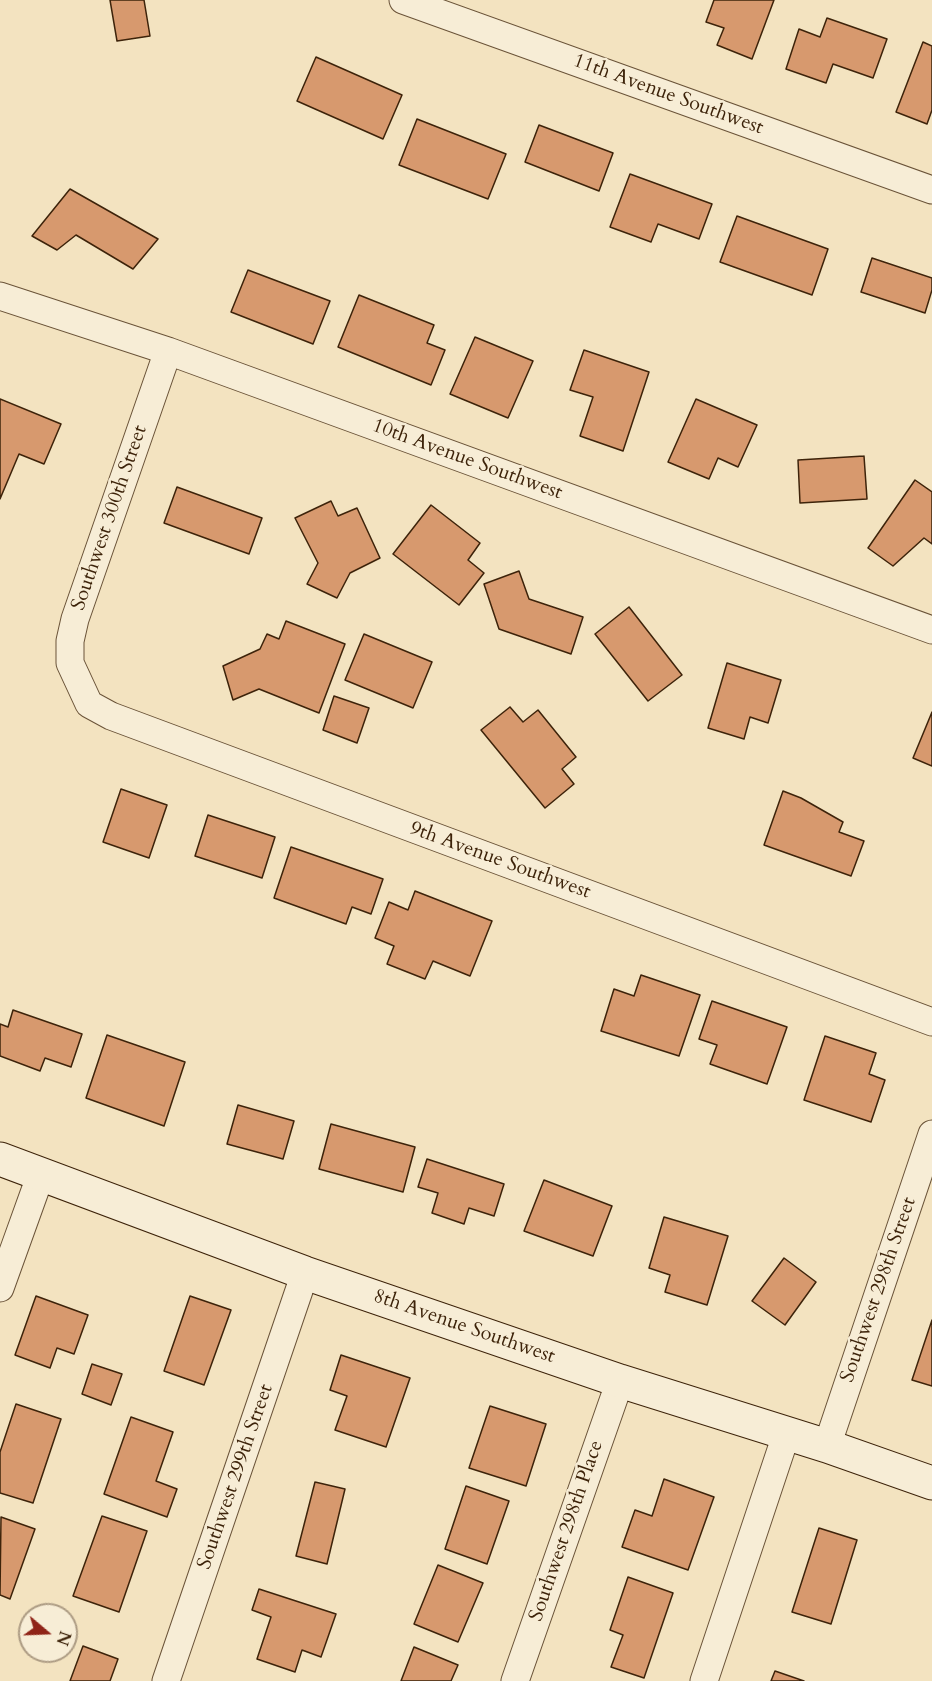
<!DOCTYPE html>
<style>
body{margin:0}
#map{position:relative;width:932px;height:1681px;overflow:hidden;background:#f3e3c0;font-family:Cardo,serif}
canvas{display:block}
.north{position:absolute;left:18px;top:1603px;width:60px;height:60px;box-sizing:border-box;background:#f7edd6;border:2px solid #ad9c84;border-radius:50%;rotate:109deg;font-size:16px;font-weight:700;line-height:24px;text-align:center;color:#3d230a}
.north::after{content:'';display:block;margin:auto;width:21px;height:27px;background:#8f2418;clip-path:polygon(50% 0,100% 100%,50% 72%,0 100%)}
</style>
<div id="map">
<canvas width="932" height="1681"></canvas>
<div class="north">N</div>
</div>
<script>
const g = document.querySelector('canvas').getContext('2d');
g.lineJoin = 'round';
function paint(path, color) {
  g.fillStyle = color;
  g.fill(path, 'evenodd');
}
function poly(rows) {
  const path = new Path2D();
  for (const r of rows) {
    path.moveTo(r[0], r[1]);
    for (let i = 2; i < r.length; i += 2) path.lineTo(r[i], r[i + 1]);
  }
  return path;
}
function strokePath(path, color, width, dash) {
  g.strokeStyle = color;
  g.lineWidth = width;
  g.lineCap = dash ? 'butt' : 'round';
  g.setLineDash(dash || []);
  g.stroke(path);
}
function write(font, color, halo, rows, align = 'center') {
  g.font = font + ' Cardo,serif';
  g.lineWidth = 5;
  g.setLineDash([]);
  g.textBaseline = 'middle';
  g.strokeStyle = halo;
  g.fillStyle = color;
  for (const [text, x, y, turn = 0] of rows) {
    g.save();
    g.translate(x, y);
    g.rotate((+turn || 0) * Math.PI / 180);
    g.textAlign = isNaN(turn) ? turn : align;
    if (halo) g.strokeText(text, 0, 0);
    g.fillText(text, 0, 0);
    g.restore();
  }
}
const building = poly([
 [110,0,144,0,150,36,117,41,110,0],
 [714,0,774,0,752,59,717,45,724,28,706,22,714,0],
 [827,18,887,39,873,78,833,64,826,83,786,69,799,29,820,37,827,18],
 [923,42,932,46,932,110,927,124,896,112,923,42],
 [316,57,402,95,383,139,297,101,316,57],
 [417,119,506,154,488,199,399,165,417,119],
 [539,125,613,153,599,191,525,162,539,125],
 [630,174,712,204,699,239,658,224,651,242,610,227,630,174],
 [70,189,158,239,133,269,76,235,57,250,32,236,70,189],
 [737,216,828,249,812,295,720,262,737,216],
 [872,258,932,278,932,290,925,313,861,292,872,258],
 [248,270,330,301,313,344,231,312,248,270],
 [359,295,434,325,427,343,445,350,431,385,338,347,359,295],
 [475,337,533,361,508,418,450,394,475,337],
 [584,350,649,372,623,451,580,436,593,397,570,390,584,350],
 [0,399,61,424,44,464,19,454,0,499,0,399],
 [696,399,757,425,738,467,718,458,709,479,668,462,696,399],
 [864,456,867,499,800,503,798,460,864,456],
 [915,480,932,492,932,544,924,538,893,566,868,548,915,480],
 [177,487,262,518,249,554,164,523,177,487],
 [331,501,338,516,357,508,380,558,350,573,337,598,307,584,318,563,295,518,331,501],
 [431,505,480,543,468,560,484,573,459,605,393,554,431,505],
 [519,571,529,599,583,617,571,654,499,629,484,584,519,571],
 [629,607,682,675,648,701,595,634,629,607],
 [286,621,345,644,319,713,259,689,233,700,223,666,260,649,267,634,279,639,286,621],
 [364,634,432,662,413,708,345,680,364,634],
 [727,663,781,680,768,723,750,717,744,739,708,728,727,663],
 [334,696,369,708,357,743,323,730,334,696],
 [510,707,523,722,538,710,576,757,562,769,574,784,545,808,481,730,510,707],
 [932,712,932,766,913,758,932,712],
 [121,789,167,805,149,858,103,842,121,789],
 [783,791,801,798,843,822,839,832,864,841,851,876,764,845,783,791],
 [208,815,275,837,262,878,195,856,208,815],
 [291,847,383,879,371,914,352,907,346,924,274,898,291,847],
 [415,891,492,921,470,976,433,961,425,979,387,964,394,946,375,938,389,902,408,910,415,891],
 [641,975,700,995,679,1056,601,1031,614,989,634,996,641,975],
 [712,1001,787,1027,767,1084,710,1064,717,1045,699,1039,712,1001],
 [13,1010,82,1034,71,1067,45,1058,40,1071,0,1056,0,1024,8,1027,13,1010],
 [107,1035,185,1062,164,1126,86,1098,107,1035],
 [825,1036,876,1053,869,1074,885,1080,871,1122,804,1100,825,1036],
 [238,1105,294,1121,283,1159,227,1144,238,1105],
 [331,1124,415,1147,403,1192,319,1169,331,1124],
 [427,1159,504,1184,494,1216,469,1208,464,1224,432,1213,438,1193,418,1187,427,1159],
 [544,1180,612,1206,593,1256,524,1231,544,1180],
 [664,1217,728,1236,707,1305,665,1292,670,1275,649,1268,664,1217],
 [784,1258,816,1282,785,1325,752,1301,784,1258],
 [36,1296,88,1315,74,1354,57,1348,50,1368,15,1355,36,1296],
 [190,1296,231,1310,204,1385,164,1371,190,1296],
 [932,1320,932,1386,912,1380,932,1320],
 [341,1355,410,1378,386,1447,335,1430,347,1396,330,1390,341,1355],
 [92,1364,122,1374,111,1405,82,1394,92,1364],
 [16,1404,61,1419,33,1503,0,1493,0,1452,16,1404],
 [490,1406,546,1424,526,1486,469,1468,490,1406],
 [131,1417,173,1432,156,1481,177,1489,167,1517,104,1494,131,1417],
 [664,1479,714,1497,688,1570,622,1547,635,1510,652,1516,664,1479],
 [315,1482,345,1489,327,1564,296,1556,315,1482],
 [466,1486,509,1501,487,1564,445,1549,466,1486],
 [102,1516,147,1531,119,1612,73,1596,102,1516],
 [1,1517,35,1529,10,1599,0,1595,1,1517],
 [819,1528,857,1540,831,1624,792,1612,819,1528],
 [438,1565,483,1583,458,1642,414,1624,438,1565],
 [628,1577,673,1593,644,1678,611,1667,623,1635,610,1630,628,1577],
 [259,1589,336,1614,321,1657,302,1650,295,1672,257,1659,271,1617,252,1610,259,1589],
 [83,1646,118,1659,110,1681,70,1681,83,1646],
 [414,1647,458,1665,451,1681,401,1681,414,1647],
 [775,1671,804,1681,771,1681,775,1671]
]);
const street = poly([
 [403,0,932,190],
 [0,296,168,351,932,630],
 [168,351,75,619,70,641,70,663,89,704,111,716,932,1022],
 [0,1288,41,1174],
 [827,1446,932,1134],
 [166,1681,305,1273],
 [515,1681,620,1381],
 [704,1681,786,1435]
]);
const secondary = poly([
 [0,1159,305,1273,620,1381,827,1446,932,1483]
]);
const streetNames = [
 ["11th Avenue Southwest",668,95,20],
 ["10th Avenue Southwest",467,460,20],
 ["Southwest 300th Street",110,518,-71],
 ["9th Avenue Southwest",500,861,20],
 ["Southwest 298th Street",879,1290,-71],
 ["8th Avenue Southwest",464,1327,19],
 ["Southwest 299th Street",236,1477,-71],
 ["Southwest 298th Place",567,1531,-71]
];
paint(building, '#d7996e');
strokePath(building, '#3d230a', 1.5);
strokePath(street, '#6a5338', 29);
strokePath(secondary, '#3d230a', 35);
strokePath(street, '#f7edd6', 27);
strokePath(secondary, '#f7edd6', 33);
write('20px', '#3d230a', '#f7edd6', streetNames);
</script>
